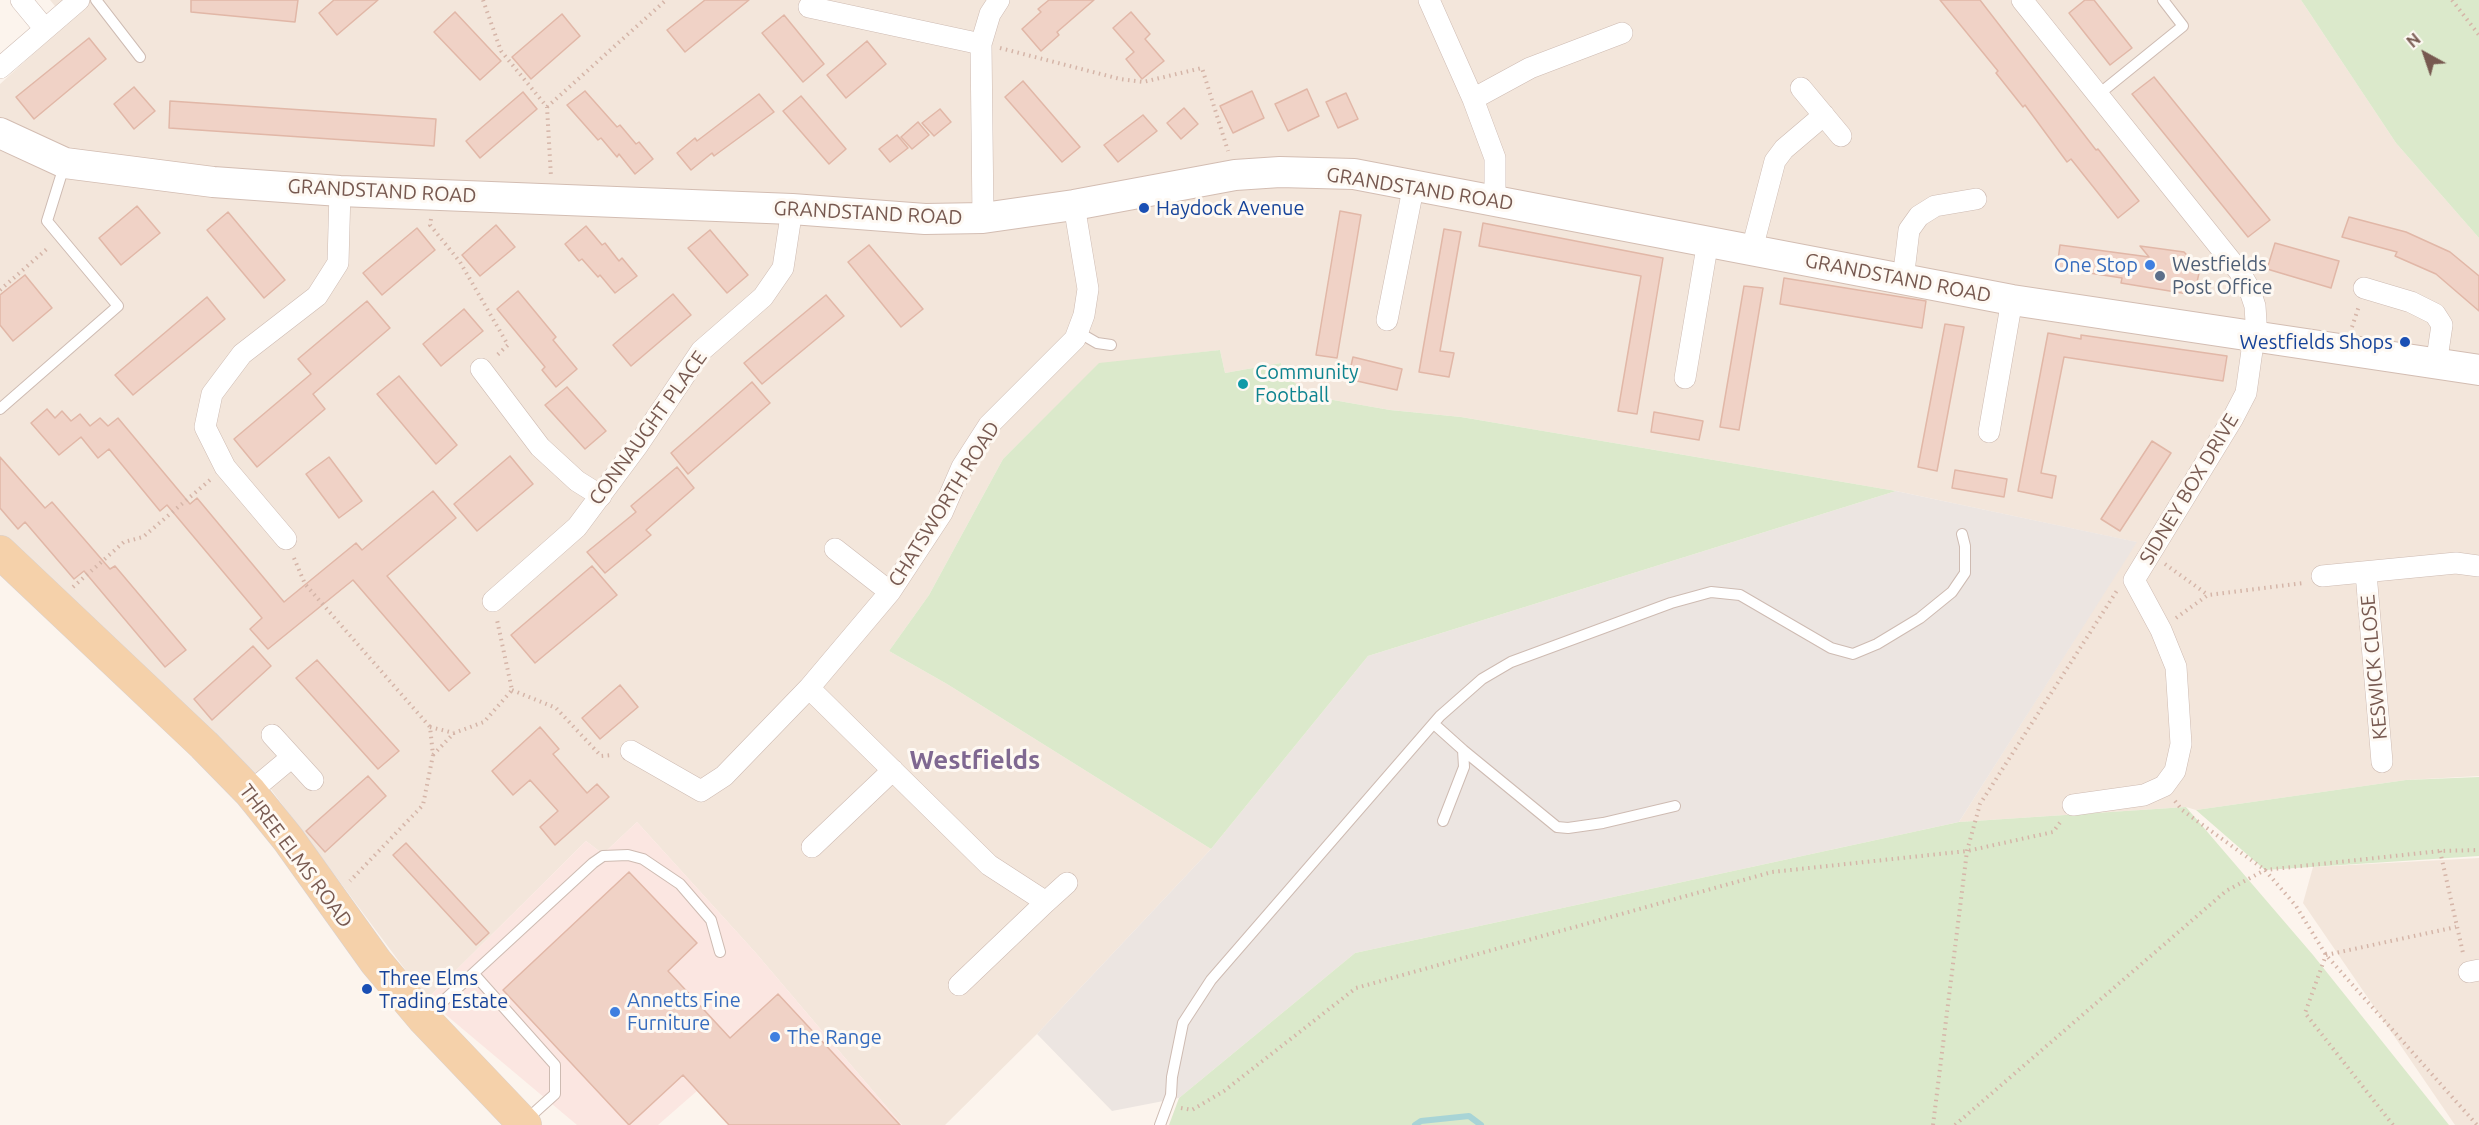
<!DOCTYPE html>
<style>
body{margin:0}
#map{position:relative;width:2479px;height:1125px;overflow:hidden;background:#fcf4ed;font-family:Ubuntu,sans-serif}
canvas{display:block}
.north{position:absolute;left:2395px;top:24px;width:60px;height:60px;-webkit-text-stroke:4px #fef9f3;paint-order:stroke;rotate:320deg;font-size:16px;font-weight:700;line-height:24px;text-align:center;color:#775950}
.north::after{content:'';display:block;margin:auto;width:21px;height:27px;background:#775950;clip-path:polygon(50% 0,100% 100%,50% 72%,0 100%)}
</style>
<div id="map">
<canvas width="2479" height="1125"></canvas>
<div class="north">N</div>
</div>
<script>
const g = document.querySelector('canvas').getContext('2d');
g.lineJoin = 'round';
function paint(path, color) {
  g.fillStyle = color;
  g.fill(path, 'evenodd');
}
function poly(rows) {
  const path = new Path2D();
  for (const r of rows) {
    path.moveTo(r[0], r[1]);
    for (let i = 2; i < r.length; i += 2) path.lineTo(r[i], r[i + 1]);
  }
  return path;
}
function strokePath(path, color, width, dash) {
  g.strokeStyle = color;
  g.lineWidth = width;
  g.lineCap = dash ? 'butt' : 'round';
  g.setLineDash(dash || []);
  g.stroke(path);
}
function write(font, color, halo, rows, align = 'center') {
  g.font = font + ' Ubuntu,sans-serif';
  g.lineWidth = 6;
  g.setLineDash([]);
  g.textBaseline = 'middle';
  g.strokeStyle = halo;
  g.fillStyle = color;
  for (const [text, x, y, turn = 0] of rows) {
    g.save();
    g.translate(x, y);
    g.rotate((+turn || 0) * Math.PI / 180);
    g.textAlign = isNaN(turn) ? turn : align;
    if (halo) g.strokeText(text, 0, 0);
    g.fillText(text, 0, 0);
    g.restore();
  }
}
const residential = poly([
 [50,0,2301,0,2396,143,2479,238,2479,776,2406,780,2196,810,2186,807,1959,822,2136,542,1896,491,1461,417,1390,410,1316,397,1282,374,1281,363,1225,373,1220,350,1099,364,1003,459,929,595,889,651,947,684,1211,849,1037,1034,945,1125,902,1125,755,952,637,822,603,854,586,841,427,999,267,784,74,600,0,535,0,84,68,22],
 [2479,858,2479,1125,2455,1125,2303,903,2313,867]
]);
const commercial = poly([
 [637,822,755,952,902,1125,729,1125,697,1091,658,1125,577,1125,427,999,586,841,603,854]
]);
const industrial = poly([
 [1896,491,2137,542,1959,822,1355,953,1179,1098,1112,1111,1037,1034,1211,849,1368,656]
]);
const green = poly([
 [2301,0,2479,0,2479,238,2396,143],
 [1220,350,1225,373,1281,363,1282,374,1316,397,1390,410,1461,417,1896,491,1368,656,1211,849,947,684,889,651,929,595,1003,459,1099,363],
 [2479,777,2479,856,2265,870,2196,810,2406,780],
 [2186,807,2313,955,2449,1125,1169,1125,1179,1098,1355,953,1959,822]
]);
const stream = poly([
 [1415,1125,1421,1121,1469,1116,1481,1125]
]);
const building = poly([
 [191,0,298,0,295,22,191,12,191,0],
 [334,0,378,0,337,35,319,13,334,0],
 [705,0,749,0,685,52,667,30,705,0],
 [1049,0,1094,0,1057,32,1059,35,1041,51,1022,29,1041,12,1038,9,1049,0],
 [1940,0,1980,0,2096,150,2098,149,2139,201,2118,218,2071,159,2067,162,2025,105,2023,107,1996,73,1998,71,1940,0],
 [2085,0,2094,0,2132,48,2110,65,2069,13,2085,0],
 [455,12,501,61,480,80,434,32,455,12],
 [1131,12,1150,34,1145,39,1164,61,1142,79,1126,59,1134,52,1113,28,1131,12],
 [562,14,580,36,531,79,512,57,562,14],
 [784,15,824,64,803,82,762,33,784,15],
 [89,38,106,59,34,119,16,97,89,38],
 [867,41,886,64,846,98,827,75,867,41],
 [2154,77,2270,220,2248,237,2132,94,2154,77],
 [1023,81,1080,147,1062,162,1005,97,1023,81],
 [134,87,155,111,134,129,114,104,134,87],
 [1307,89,1319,116,1288,131,1275,104,1307,89],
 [585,91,617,127,620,125,636,144,639,142,653,159,635,174,619,154,617,157,601,138,598,140,567,105,585,91],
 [1252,91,1264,118,1233,133,1220,106,1252,91],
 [523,92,537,109,480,158,466,141,523,92],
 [1346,93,1358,119,1338,128,1326,102,1346,93],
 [759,94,774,112,714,156,712,153,691,170,677,153,695,138,697,141,759,94],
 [801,96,846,149,829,164,783,111,801,96],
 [170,101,436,119,434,146,169,128,170,101],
 [1184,108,1198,124,1181,139,1167,123,1184,108],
 [940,109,951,122,934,136,922,123,940,109],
 [1143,115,1157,131,1118,162,1104,145,1143,115],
 [918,122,929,135,912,149,901,137,918,122],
 [897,135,908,148,890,162,879,149,897,135],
 [137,206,160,233,121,265,99,238,137,206],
 [1340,211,1361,215,1337,358,1316,355,1340,211],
 [228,212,285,280,264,298,207,230,228,212],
 [2349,217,2406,232,2450,252,2479,276,2479,311,2436,274,2395,256,2397,252,2342,237,2349,217],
 [1483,223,1663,258,1637,414,1618,411,1641,276,1479,246,1483,223],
 [496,225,515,247,480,276,462,255,496,225],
 [586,226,602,245,605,243,619,261,622,258,637,276,615,293,600,275,598,277,582,259,579,261,565,244,586,226],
 [417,228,435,250,382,295,363,273,417,228],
 [1444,229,1461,232,1440,351,1454,353,1449,377,1419,372,1444,229],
 [710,230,748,275,727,293,688,248,710,230],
 [2275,243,2339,261,2331,288,2267,269,2275,243],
 [869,245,923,309,901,327,848,262,869,245],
 [2060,245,2149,257,2140,246,2184,252,2200,269,2194,295,2121,283,2122,278,2057,268,2060,245],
 [25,275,52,308,13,341,0,325,0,295,25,275],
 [1784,278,1926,301,1922,328,1780,304,1784,278],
 [1744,286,1763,288,1739,430,1720,427,1744,286],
 [518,291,556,337,553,340,577,369,556,387,542,370,545,367,497,309,518,291],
 [673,294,691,315,631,366,613,345,673,294],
 [826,295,844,316,762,384,744,363,826,295],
 [207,297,225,319,133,395,115,375,207,297],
 [367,301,390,328,313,394,325,409,257,467,234,439,311,374,298,359,367,301],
 [464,309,483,331,441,366,423,344,464,309],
 [1945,324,1964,327,1937,471,1918,467,1945,324],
 [2048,333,2081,339,2081,335,2227,356,2223,381,2064,357,2041,473,2056,476,2052,498,2018,491,2048,333],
 [1353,357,1402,369,1397,390,1348,379,1353,357],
 [399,376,457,445,436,464,377,394,399,376],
 [752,382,770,403,688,474,671,453,752,382],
 [567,387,606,431,585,449,545,405,567,387],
 [47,409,55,418,62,411,71,421,80,414,90,426,100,418,108,426,118,418,190,504,197,498,284,602,356,543,362,550,433,491,456,518,387,576,470,673,449,691,353,580,268,649,250,629,262,618,167,505,160,511,109,449,98,458,81,437,59,455,31,423,47,409],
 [1654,412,1703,421,1699,440,1651,432,1654,412],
 [2152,441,2171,453,2120,531,2101,519,2152,441],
 [510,456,533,484,477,531,454,504,510,456],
 [0,457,45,508,52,502,110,569,115,566,186,650,165,667,84,571,74,579,25,522,18,529,0,508,0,457],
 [329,457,362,501,339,518,306,474,329,457],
 [677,467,694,488,646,530,651,535,605,573,587,552,636,512,631,506,677,467],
 [1955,470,2007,479,2004,497,1952,488,1955,470],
 [592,566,617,595,535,663,511,635,592,566],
 [253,646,271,666,212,720,194,699,253,646],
 [317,660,399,751,378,769,296,678,317,660],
 [620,685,638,707,600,739,582,718,620,685],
 [540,727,559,749,553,754,587,793,597,784,609,797,555,845,540,827,558,811,530,780,513,795,492,771,540,727],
 [368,776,386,796,325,852,306,831,368,776],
 [406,843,489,933,476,945,393,855,406,843],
 [629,872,697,943,668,971,730,1038,778,994,900,1125,729,1125,683,1075,629,1125,503,990,629,872]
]);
const path = poly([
 [483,0,501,51,547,107,551,177],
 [2452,0,2479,35],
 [1000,48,1120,79,1143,82,1202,68,1228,151],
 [547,107,666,0],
 [431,219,430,225,460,262,508,345,495,357],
 [0,290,49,247],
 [2352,327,2359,306],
 [294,558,305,584,430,727,433,755,423,805,350,881],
 [2165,564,2208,595],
 [73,587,124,542,143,537,210,480],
 [2176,618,2208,595,2304,583],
 [512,690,556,708,601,756,612,755],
 [430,727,454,733,484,722,512,690,497,620],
 [433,755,454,733],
 [2175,801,2182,810,2265,870,2296,906,2326,955,2477,1125],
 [2440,851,2463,953],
 [1181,1108,1192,1110,1224,1091,1356,988,1772,872,1967,851,2053,832,2062,820],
 [1933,1125,1967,851,1980,804,2118,589],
 [1955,1125,2226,891,2265,870,2440,851,2479,850],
 [2393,1125,2305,1013,2326,955,2456,927]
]);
const lane = poly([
 [96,0,140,57],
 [2099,94,2183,26,2163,0],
 [1078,332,1097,343,1111,345],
 [0,409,118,306,47,221,65,163],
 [1434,724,1463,750,1464,767,1443,821],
 [1463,750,1557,827,1568,828,1603,823,1675,806],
 [474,974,555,1065,555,1094,525,1121],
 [426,1017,593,863,603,856,628,855,643,859,680,884,711,920,720,952],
 [1160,1125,1171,1095,1172,1077,1183,1023,1211,980,1440,716,1482,679,1511,662,1671,603,1711,592,1740,595,1831,648,1853,654,1877,644,1920,618,1952,592,1965,573,1965,546,1962,534]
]);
const street = poly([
 [21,0,45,29],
 [1429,0,1473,99,1495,158,1495,200],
 [2022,0,2239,271,2249,288,2255,306,2256,322,2246,393,2233,418,2134,580,2161,630,2176,667,2181,744,2175,771,2164,786,2144,795,2073,805],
 [809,7,981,44],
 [0,68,79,0],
 [1801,88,1841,136],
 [1473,99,1530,68,1622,33],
 [983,218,981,44,990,14,999,0],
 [1752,249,1775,161,1784,149,1824,115],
 [1903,280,1909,230,1919,216,1935,206,1976,199],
 [2364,288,2411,302,2435,314,2442,325,2436,365],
 [1387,320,1414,184],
 [481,369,540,447,577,481,601,496],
 [1685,378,1708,241],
 [1989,432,2012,300],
 [286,539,225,467,205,427,212,394,242,354,317,296,338,263,340,191],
 [835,549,890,592],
 [2366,573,2382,762],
 [2322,576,2456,563,2479,566],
 [493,601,577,527,638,445,701,351,763,297,783,268,792,209],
 [809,688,989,865,1046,902,959,985],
 [272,735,313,780],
 [631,751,701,791,724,776,809,688,890,592,942,513,962,467,989,425,1075,339,1084,315,1088,289,1074,205],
 [250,792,292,757],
 [812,847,893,770],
 [1046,902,1067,883],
 [2469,972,2479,970]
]);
const secondary = poly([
 [0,133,65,163,213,182,340,191,792,209,925,219,983,218,1074,205,1235,175,1280,172,1354,174,2012,300,2479,370]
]);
const primary = poly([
 [0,552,204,745,250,792,288,839,376,962,424,1019,525,1125]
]);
const markers = [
 [1144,208,6,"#1a4fb4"],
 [2150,265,6,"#3f7fe0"],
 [2160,276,6,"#5c6f8a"],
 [2405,342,6,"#1a4fb4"],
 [1243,384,6,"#0f9aa8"],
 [367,989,6,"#1a4fb4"],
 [615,1012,6,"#3f7fe0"],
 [775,1037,6,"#3f7fe0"]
];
const streetNames = [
 ["GRANDSTAND ROAD",1420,189,9],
 ["GRANDSTAND ROAD",382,191,3],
 ["GRANDSTAND ROAD",868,213,3],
 ["GRANDSTAND ROAD",1898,278,11],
 ["CONNAUGHT PLACE",648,428,-54],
 ["SIDNEY BOX DRIVE",2189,489,-59],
 ["CHATSWORTH ROAD",944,504,-58],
 ["KESWICK CLOSE",2374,667,-95],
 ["THREE ELMS ROAD",296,856,53]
];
const transitNames = [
 ["Haydock Avenue",1156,208],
 ["Westfields Shops",2393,342,"right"],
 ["Three Elms",379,978],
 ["Trading Estate",379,1001]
];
const serviceNames = [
 ["Westfields",2172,264],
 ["Post Office",2172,287]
];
const shopNames = [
 ["One Stop",2138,265,"right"],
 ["Annetts Fine",627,1000],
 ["Furniture",627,1023],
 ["The Range",787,1037]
];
const cultureNames = [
 ["Community",1255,372],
 ["Football",1255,395]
];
const districtNames = [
 ["Westfields",975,760]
];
paint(residential, '#f3e6db');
paint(commercial, '#fbe6e1');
paint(industrial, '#ece5e1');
paint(green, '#dbe9cb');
strokePath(stream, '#a8d4d6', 6);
paint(building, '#f0d2c6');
strokePath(building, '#e1b7a7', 1.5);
strokePath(lane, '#cebbb2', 12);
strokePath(street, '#cebbb2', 22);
strokePath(secondary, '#d3bdb2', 32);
strokePath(primary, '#d9d1ce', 34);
strokePath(path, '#d5b5a8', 4, [1.5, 4.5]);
strokePath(lane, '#fff', 10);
strokePath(street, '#fff', 21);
strokePath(secondary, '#fff', 30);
strokePath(primary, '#f5d1aa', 33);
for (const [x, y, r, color] of markers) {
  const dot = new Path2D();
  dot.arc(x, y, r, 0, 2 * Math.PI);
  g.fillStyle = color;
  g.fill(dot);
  strokePath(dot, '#fef9f3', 2);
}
write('20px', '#775950', '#fef9f3', streetNames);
write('20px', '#164399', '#fef9f3', transitNames, 'left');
write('20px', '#4e5e75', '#fef9f3', serviceNames, 'left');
write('20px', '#366cbe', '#fef9f3', shopNames, 'left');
write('20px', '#0d838f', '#fef9f3', cultureNames, 'left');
write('bold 26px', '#7f6891', '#fef9f3', districtNames);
</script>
